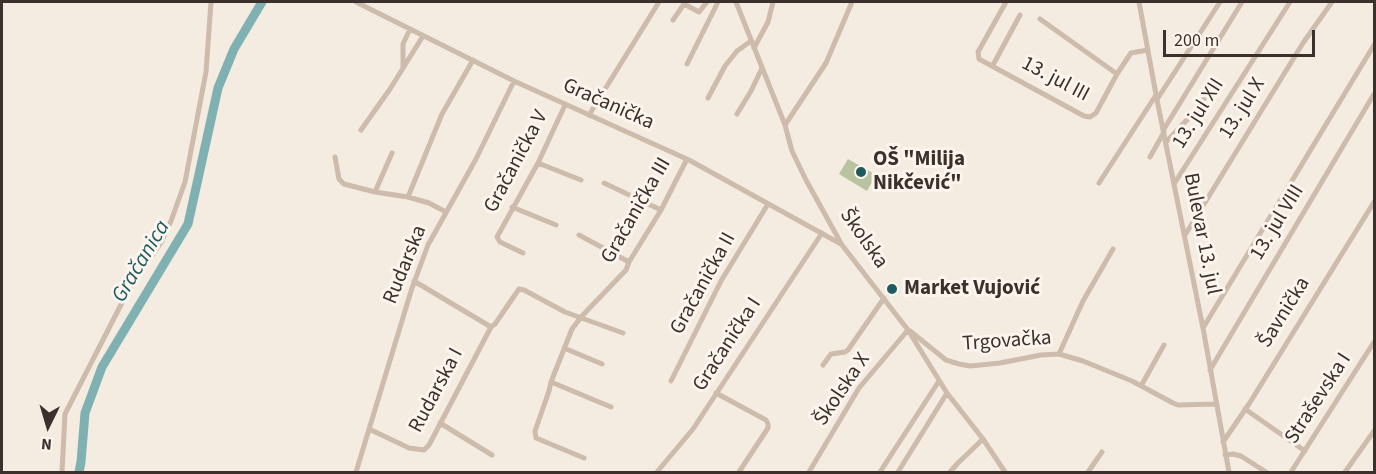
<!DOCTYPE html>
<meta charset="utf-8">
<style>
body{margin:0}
#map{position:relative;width:1376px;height:474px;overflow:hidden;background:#f4ebe1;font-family:"Source Sans 3",sans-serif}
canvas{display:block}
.frame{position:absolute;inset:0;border:3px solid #3b302b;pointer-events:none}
.north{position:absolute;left:18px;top:396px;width:60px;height:60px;-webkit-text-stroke:4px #fbf5ee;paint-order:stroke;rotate:185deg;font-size:16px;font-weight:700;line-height:24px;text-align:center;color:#3b302b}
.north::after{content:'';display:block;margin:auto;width:21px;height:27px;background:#3b302b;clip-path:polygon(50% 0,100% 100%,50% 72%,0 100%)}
.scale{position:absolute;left:1163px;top:30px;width:152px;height:27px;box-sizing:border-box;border:3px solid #3b302b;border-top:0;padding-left:8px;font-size:18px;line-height:21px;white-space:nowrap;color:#3b302b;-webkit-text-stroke:4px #fbf5ee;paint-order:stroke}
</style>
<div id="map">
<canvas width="1376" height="474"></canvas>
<div class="frame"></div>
<div class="north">N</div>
<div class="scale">200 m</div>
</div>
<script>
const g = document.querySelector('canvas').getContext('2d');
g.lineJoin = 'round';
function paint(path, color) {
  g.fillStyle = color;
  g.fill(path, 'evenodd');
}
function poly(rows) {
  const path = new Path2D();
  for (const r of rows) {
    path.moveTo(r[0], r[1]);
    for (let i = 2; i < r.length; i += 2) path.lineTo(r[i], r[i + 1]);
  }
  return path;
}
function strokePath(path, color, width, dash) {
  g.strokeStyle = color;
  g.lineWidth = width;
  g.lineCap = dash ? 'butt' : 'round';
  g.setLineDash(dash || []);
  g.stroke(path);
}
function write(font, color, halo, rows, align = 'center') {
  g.font = font + ' "Source Sans 3",sans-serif';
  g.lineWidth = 6;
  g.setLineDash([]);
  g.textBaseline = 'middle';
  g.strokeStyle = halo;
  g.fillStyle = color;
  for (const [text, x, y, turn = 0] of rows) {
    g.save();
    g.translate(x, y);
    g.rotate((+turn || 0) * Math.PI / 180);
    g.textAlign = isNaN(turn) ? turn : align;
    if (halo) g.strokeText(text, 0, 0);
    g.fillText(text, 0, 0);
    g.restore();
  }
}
const green = poly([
 [848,159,876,175,867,191,839,174]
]);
const river = poly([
 [79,472,81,462,85,413,102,367,188,224,218,88,234,49,262,2]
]);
const minor = poly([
 [356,2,514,81,689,160,841,244],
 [736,2,785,125,792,151,806,180,842,245,908,330,947,393,983,439,1005,472],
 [1006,2,978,52,979,59,1084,116,1090,117,1096,113,1117,74,1131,53,1148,50],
 [1139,2,1157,100,1203,328,1229,472],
 [1040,19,1117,74],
 [673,20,684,4,699,12,707,2],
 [754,48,768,22,773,2],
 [687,64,718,2],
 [993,65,1020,15],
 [403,68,403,44,410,29],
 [708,98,725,66,737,51,751,41],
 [1158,98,1220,2],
 [737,114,751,91,762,68],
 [589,115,659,2],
 [785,125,826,63,852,2],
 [1164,129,1242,2],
 [361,130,390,89,423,36],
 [1166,142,1201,105,1204,99],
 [335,157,339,179,344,184,375,192,408,197,429,203,446,212],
 [1150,157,1164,132],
 [538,163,581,180],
 [604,183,661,210],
 [1099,183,1156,95],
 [1174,184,1290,2],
 [375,192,392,153],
 [408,197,442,114,473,60],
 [512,207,556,225],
 [579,235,629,262],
 [1185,235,1303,43,1332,2],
 [523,253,500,242,497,237,538,163,565,105],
 [414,281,491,327,495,324,519,289,524,290,565,312,623,333],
 [1203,328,1374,45],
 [910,331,946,360,959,364,970,366,1000,363,1041,355,1059,354,1083,361,1132,381,1173,403,1178,405,1216,404],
 [564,348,602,364],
 [1059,354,1083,301,1113,249],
 [823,365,831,354,845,352,848,350,884,298],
 [1210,370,1374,94],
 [671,381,721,281,768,204],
 [551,382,611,407],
 [1141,386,1164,345],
 [716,393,766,420,768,424,768,428,739,472],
 [1245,409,1305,451],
 [440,423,492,455],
 [369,429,409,448,424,450,429,445,491,327],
 [1223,442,1249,404,1374,202],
 [1225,455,1233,454,1241,456,1266,472],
 [584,458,536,438,535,431,549,391,551,382,572,329,581,317,626,270,629,262,661,210,687,159],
 [62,472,65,414,129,289,162,241,171,221,185,182,206,72,211,2],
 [356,472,412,288,428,245,476,159,514,81],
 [657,472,693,429,822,233],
 [809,472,859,388,908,330],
 [880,472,939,381],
 [898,472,947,393],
 [950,472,957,464,983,439],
 [1088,472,1102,452],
 [1291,472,1374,342],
 [1345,472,1374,431]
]);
const markers = [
 [861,172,6,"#1f5a5e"],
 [892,289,6,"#1f5a5e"]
];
const streetNames = [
 ["13. jul III",1055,80,28],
 ["Gračanička",608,105,24],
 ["13. jul X",1243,109,-58],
 ["13. jul XII",1199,114,-58],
 ["Gračanička V",517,162,-62],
 ["Gračanička III",637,211,-60],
 ["13. jul VIII",1278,223,-59],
 ["Bulevar 13. jul",1201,234,79],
 ["Školska",863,239,55],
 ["Rudarska",406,265,-68],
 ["Gračanička II",704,284,-61],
 ["Šavnička",1285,313,-58],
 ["Trgovačka",1007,342,-4],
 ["Gračanička I",728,345,-57],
 ["Školska X",843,390,-56],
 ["Rudarska I",437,391,-62],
 ["Straševska I",1319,399,-57]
];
const poiNames = [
 ["OŠ \"Milija",873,160],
 ["Nikčević\"",873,184],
 ["Market Vujović",904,289]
];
const waterNames = [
 ["Gračanica",142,262,-59]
];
paint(green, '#b8c4a0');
strokePath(river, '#7fb0b2', 9);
strokePath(minor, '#cdbbac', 5);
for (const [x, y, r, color] of markers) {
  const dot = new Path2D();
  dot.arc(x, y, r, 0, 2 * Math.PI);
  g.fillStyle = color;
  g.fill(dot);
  strokePath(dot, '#fbf5ee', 2);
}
write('21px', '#3b302b', '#fbf5ee', streetNames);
write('bold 21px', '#3b302b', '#fbf5ee', poiNames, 'left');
write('italic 22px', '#1f5a5e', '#fbf5ee', waterNames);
</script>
